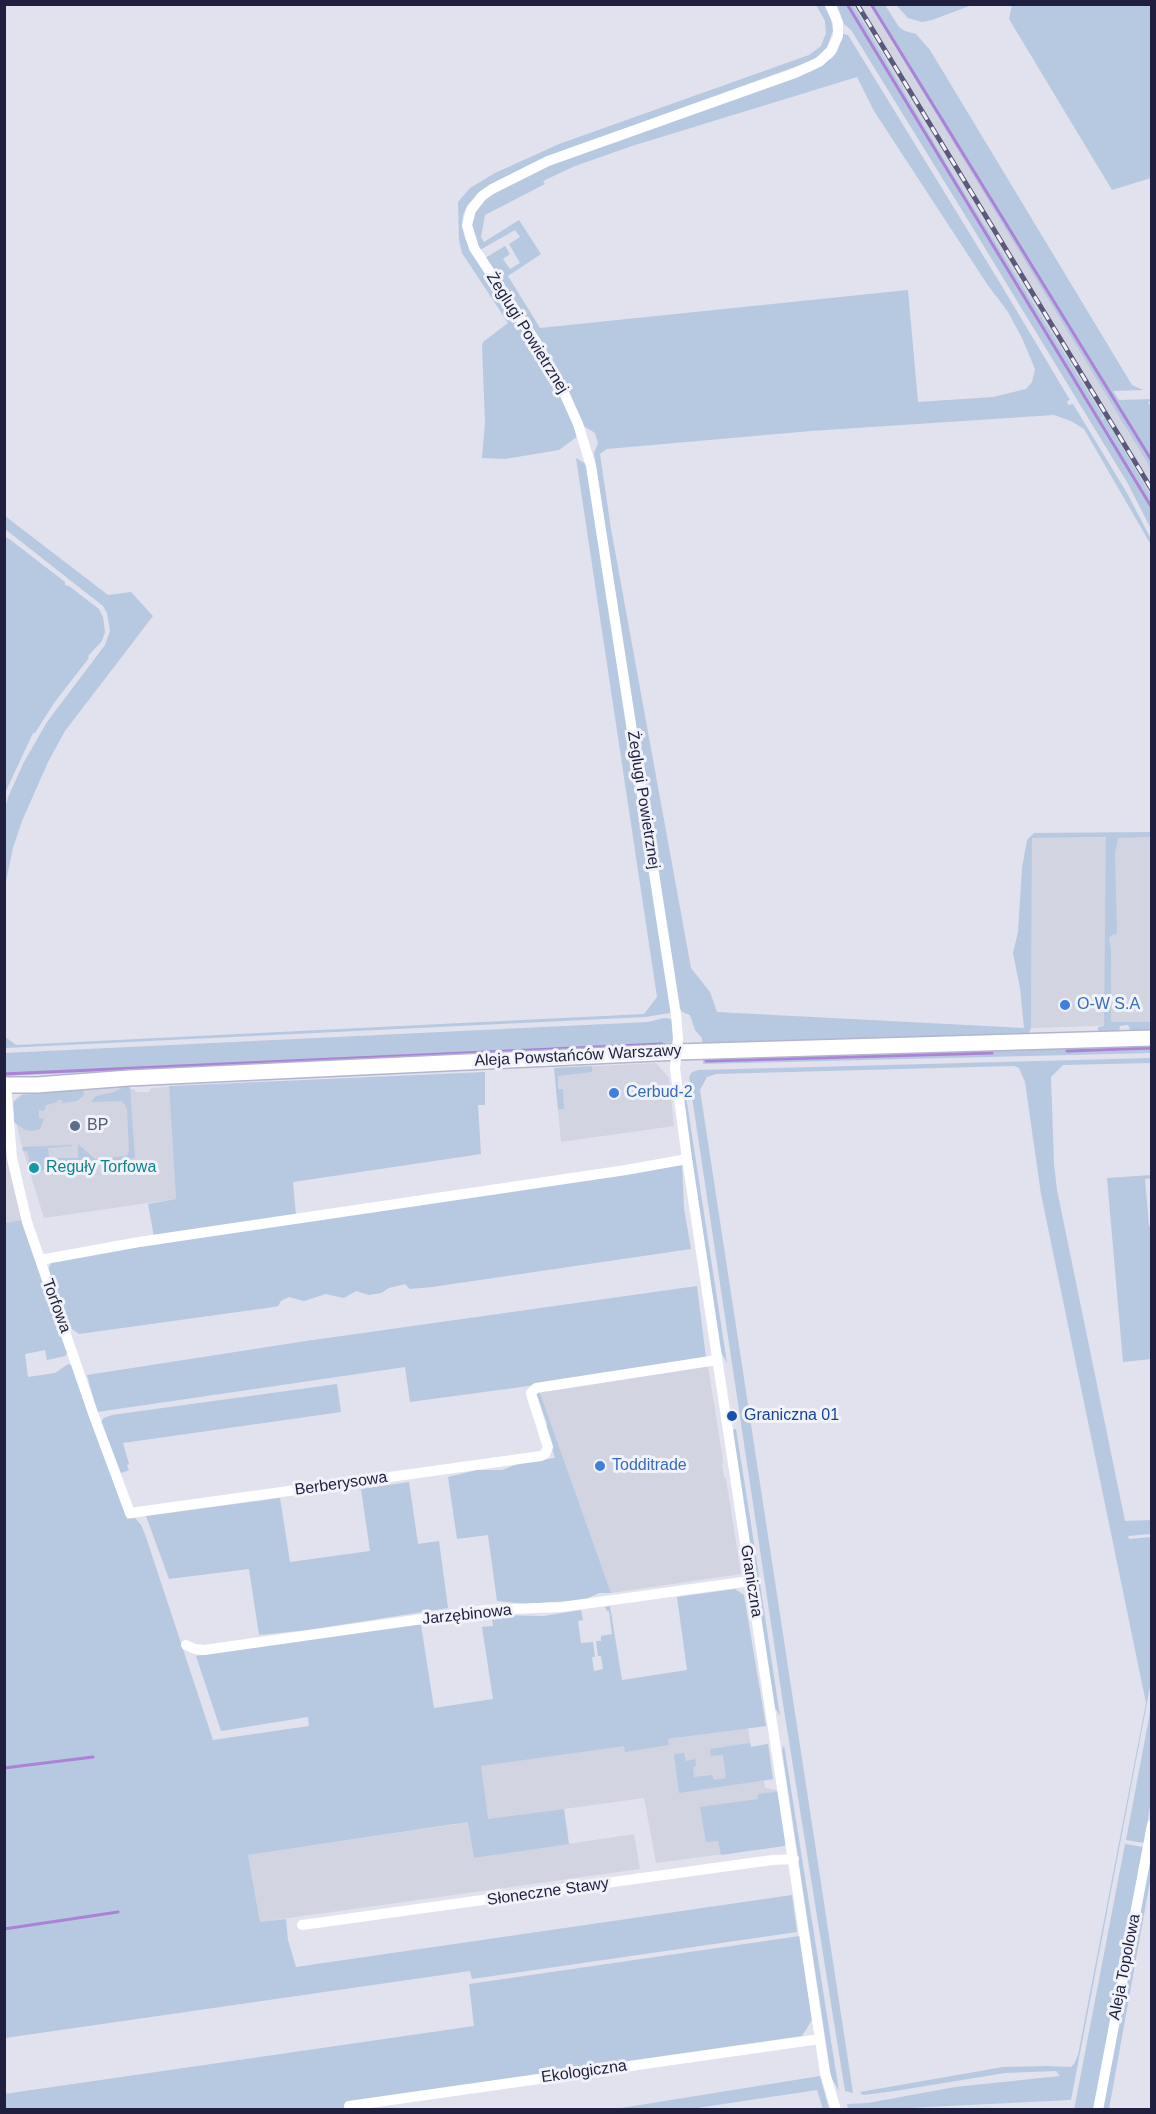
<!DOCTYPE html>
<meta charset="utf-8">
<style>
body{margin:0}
#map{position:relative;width:1156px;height:2114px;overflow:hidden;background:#e1e2ed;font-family:Helvetica,sans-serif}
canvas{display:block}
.frame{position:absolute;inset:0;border:6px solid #201f40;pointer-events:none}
</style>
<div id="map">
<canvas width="1156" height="2114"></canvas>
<div class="frame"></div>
</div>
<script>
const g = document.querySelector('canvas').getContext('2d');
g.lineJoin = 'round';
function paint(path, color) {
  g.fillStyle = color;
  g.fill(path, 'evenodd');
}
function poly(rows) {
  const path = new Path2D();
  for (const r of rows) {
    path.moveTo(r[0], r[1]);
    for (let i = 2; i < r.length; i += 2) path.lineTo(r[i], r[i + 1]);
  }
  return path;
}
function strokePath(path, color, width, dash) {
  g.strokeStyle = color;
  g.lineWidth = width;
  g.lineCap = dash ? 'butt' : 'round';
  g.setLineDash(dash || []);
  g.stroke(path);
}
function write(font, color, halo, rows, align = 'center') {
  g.font = font + ' Helvetica,sans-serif';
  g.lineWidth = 6;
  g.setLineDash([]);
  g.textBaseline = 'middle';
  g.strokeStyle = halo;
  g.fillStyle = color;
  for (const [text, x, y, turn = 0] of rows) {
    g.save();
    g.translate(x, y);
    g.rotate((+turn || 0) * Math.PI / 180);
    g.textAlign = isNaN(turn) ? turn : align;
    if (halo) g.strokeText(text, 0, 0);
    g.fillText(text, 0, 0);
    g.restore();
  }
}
const built = poly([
 [853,5,870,5,1045,292,1151,469,1151,496,1105,419,1102,420,1100,418,1103,416,948,166],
 [1151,837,1151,1024,1031,1028,1032,838],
 [656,1063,669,1078,674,1126,561,1142,554,1068],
 [130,1084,130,1089,134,1089,136,1092,149,1092,151,1088,169,1087,176,1199,44,1218,22,1147,12,1105,13,1101,22,1094],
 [4,1134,8,1164,22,1220,5,1223],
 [708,1366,723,1461,722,1465,724,1477,726,1479,741,1574,611,1593,540,1393,541,1390],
 [748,1728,751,1747,768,1744,773,1779,764,1781,765,1788,775,1790,784,1846,656,1863,644,1798,469,1822,474,1858,634,1834,640,1869,260,1922,248,1855,458,1824,450,1770]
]);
const green = poly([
 [816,5,824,5,831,19,833,31,827,47,820,55,811,61,555,154,484,189,468,204,463,215,462,226,465,239,530,341,566,405,578,436,559,450,505,459,482,458,485,423,482,346,483,342,508,323,462,253,459,240,458,202,470,188,495,173,559,144,809,55,821,46,826,33,825,21],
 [837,5,853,5,948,166,1103,416,1101,418,1102,420,1105,418,1151,496,1151,529,1127,482,960,207,851,30,844,24],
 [870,5,885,5,899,27,905,31,916,34,930,50,1132,385,1143,390,1113,391,1119,400,1151,399,1151,402,1148,402,1152,408,1151,469],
 [896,5,972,5,932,20,922,22,908,18],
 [1012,5,1151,5,1151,178,1112,190,1009,19],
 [843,34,848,35,1000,283,1070,400,1067,401,1068,405,1073,404,1127,493,1151,539,1151,545,1084,429,1071,421,1054,415,811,431,607,449,600,454,611,529,691,968,710,992,717,1012,1024,1028,1020,988,1013,953,1018,932,1022,868,1027,840,1034,833,1151,832,1151,837,1118,838,1115,854,1117,931,1116,934,1110,936,1109,940,1111,949,1111,1022,1151,1022,1151,1032,1132,1033,1128,1025,1120,1026,1119,1032,1100,1032,1098,1030,1098,1027,1104,1026,1106,837,1032,838,1031,1028,1028,1036,702,1045,702,1038,695,1030,690,1015,682,1012,679,1007,609,551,594,453,598,443,595,433,584,426,485,258,505,246,510,254,503,259,510,269,520,263,509,244,520,237,515,230,480,250,472,233,472,217,479,205,494,193,541,168,583,151,812,71,832,58,837,52],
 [857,77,874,111,987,284,1008,312,1022,338,1035,369,1032,382,1026,389,993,397,918,402,908,290,540,328,508,276,541,254,519,220,484,242,481,237,485,215,545,184,543,181,575,166,632,146],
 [576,458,586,464,671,1011,670,1013,645,1017,5,1048,4,1036,16,1045,644,1014,657,997],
 [5,516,108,595,131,592,153,616,65,731,48,762,22,821,13,848,5,886,5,807,9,795,24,762,47,722,105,645,110,631,107,613,103,606,5,529],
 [5,538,8,538,65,582,65,585,69,586,99,609,103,617,105,632,102,641,88,656,89,658,54,703,35,733,33,733,5,793],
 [664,1018,672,1019,674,1034,673,1042,667,1046,5,1076,5,1053,648,1022],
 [1152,1044,1151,1053,703,1064,703,1057],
 [1151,1058,1151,1063,1063,1065,1051,1077,1054,1164,1057,1190,1125,1521,1152,1520,1151,1534,1128,1536,1129,1539,1151,1537,1151,1682,1071,2100,887,2109,848,2109,847,2104,868,2103,955,2087,1060,2076,1056,2071,1005,2073,895,2091,863,2095,860,2092,1003,2067,1045,2066,1071,2067,1074,2064,1078,2055,1146,1703,1041,1194,1025,1082,1019,1068,1014,1066,716,1074,707,1077,700,1090,853,2093,845,2091,784,1710,689,1077,692,1072,699,1070],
 [592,1066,592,1072,558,1076,558,1089,563,1089,564,1109,558,1109,554,1068],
 [485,1072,485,1105,478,1105,481,1154,293,1182,296,1216,154,1237,148,1204,176,1199,169,1086],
 [684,1083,727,1363,721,1352,681,1085],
 [124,1087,130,1087,135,1158,37,1171,35,1164,31,1166,33,1172,30,1173,27,1165,30,1163,27,1151,23,1151,22,1147,72,1145,72,1146,48,1148,49,1158,78,1158,78,1144,95,1159,127,1156,129,1151,127,1109,125,1104,121,1101,91,1102,96,1096,114,1092],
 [83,1090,84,1093,83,1096,77,1101,62,1103,62,1100,58,1100,57,1102,46,1105,44,1111,39,1110,39,1118,44,1119,40,1129,32,1131,25,1130,14,1122,14,1102,22,1095],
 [682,1165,684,1209,691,1249,432,1287,410,1289,405,1284,389,1288,381,1293,369,1295,356,1291,344,1298,326,1294,304,1301,289,1297,281,1301,278,1306,274,1307,79,1334,69,1327,65,1320,48,1269,53,1260],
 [1151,1175,1151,1178,1145,1179,1149,1226,1152,1226,1151,1359,1123,1362,1107,1178],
 [22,1220,68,1352,65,1356,47,1360,45,1350,25,1354,28,1377,55,1373,68,1364,72,1365,127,1519,135,1518,141,1525,146,1537,213,1740,309,1726,308,1717,221,1731,196,1656,416,1624,421,1625,434,1708,493,1699,482,1627,493,1626,492,1615,544,1616,581,1610,583,1620,578,1621,581,1643,593,1642,595,1657,592,1657,594,1671,603,1669,601,1656,598,1656,596,1641,601,1641,601,1636,612,1634,609,1611,607,1611,605,1607,610,1606,622,1680,687,1670,677,1597,735,1589,744,1595,766,1726,668,1739,669,1745,625,1752,624,1746,481,1766,488,1819,564,1809,569,1844,474,1858,468,1822,248,1855,260,1922,286,1919,288,1940,296,1967,792,1895,797,1932,472,1979,470,1971,5,2038,5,1223],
 [697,1286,706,1358,521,1387,410,1402,405,1367,97,1412,87,1375,306,1341],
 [337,1384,341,1412,123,1443,129,1464,127,1465,129,1470,121,1473,101,1422,104,1418,112,1415],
 [541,1390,540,1393,611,1593,599,1593,584,1600,526,1604,497,1601,488,1535,457,1539,448,1477,477,1470,502,1470,520,1463,555,1458,546,1430,547,1424,537,1395,537,1393],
 [736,1429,750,1517,780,1716,775,1708,762,1631,732,1430],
 [409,1482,418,1544,439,1541,448,1608,308,1630,259,1635,249,1569,169,1579,146,1516,280,1498,290,1562,370,1551,361,1489],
 [1151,1707,1151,1801,1144,1843,1126,1840],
 [750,1743,751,1747,768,1744,773,1779,679,1793,674,1754,684,1753,686,1761,695,1759,696,1766,693,1767,694,1777,712,1775,714,1780,726,1778,723,1755,711,1756,710,1749],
 [784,1745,839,2091,831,2077,782,1750],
 [775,1790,779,1793,787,1843,784,1846,721,1855,718,1841,706,1842,700,1807,758,1799,758,1794,775,1792],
 [1125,1844,1143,1847,1094,2109,1074,2110],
 [1151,1849,1151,1876,1109,2109,1102,2110],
 [800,1936,812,2020,802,2036,345,2102,347,2109,5,2110,4,2094,474,2026,469,1984],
 [820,2076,829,2109,823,2109,817,2090,690,2109,615,2109]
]);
const stream = poly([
 [847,4,1152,508],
 [871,4,1152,461],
 [1067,1051,1152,1048],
 [706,1061,992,1053],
 [4,1074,662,1044],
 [4,1768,93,1757],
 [4,1929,118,1912]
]);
const street = poly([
 [830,4,838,23,838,36,831,51,819,62,795,73,548,161,492,189,482,196,471,210,467,225,474,248,536,342,561,386,578,424,591,466,676,1015,678,1038,675,1068,687,1159,825,2073,836,2110],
 [6,1085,12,1158,27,1222,94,1416,130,1513,541,1456,545,1454,548,1447,532,1397,531,1393,536,1388,717,1360],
 [40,1260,139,1242,626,1170,687,1159],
 [186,1645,195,1649,204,1650,486,1610,562,1607,750,1581],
 [302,1925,772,1860,794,1859],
 [349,2106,820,2039],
 [1098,2110,1152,1825]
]);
const secondary = poly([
 [4,1085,37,1085,129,1078,677,1052,1152,1038]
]);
const rail = poly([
 [857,4,1152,490]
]);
const markers = [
 [1065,1005,6,"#3f7fe0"],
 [614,1093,6,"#3f7fe0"],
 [75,1126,6,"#5c6f8a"],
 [34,1168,6,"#0f9aa8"],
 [732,1416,6,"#1a4fb4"],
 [600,1466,6,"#3f7fe0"]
];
const streetNames = [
 ["Żeglugi Powietrznej",527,333,58],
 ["Żeglugi Powietrznej",643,800,81],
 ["Aleja Powstańców Warszawy",578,1056,-3],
 ["Torfowa",56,1306,70],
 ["Berberysowa",341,1484,-8],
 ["Graniczna",751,1581,81],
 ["Jarzębinowa",467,1615,-6],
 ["Słoneczne Stawy",548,1892,-8],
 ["Aleja Topolowa",1125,1967,-79],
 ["Ekologiczna",584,2072,-8]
];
const shopNames = [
 ["O-W S.A",1077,1005],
 ["Cerbud-2",626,1093],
 ["Todditrade",612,1466]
];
const serviceNames = [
 ["BP",87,1126]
];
const cultureNames = [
 ["Reguły Torfowa",46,1168]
];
const transitNames = [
 ["Graniczna 01",744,1416]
];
paint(built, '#d2d4e1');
paint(green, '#b7c8e1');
strokePath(stream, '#ab82d8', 3);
strokePath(secondary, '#b3b4ce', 18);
strokePath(street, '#fff', 10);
strokePath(secondary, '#fff', 15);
strokePath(rail, '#5b597b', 5);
strokePath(rail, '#f2f3f9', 3, [9]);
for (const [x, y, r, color] of markers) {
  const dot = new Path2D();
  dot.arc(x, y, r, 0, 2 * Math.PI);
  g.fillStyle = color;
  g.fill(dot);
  strokePath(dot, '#f2f3f9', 2);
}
write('16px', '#201f40', '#f2f3f9', streetNames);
write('16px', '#366cbe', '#f2f3f9', shopNames, 'left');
write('16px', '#4e5e75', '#f2f3f9', serviceNames, 'left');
write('16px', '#0d838f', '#f2f3f9', cultureNames, 'left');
write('16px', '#164399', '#f2f3f9', transitNames, 'left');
</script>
